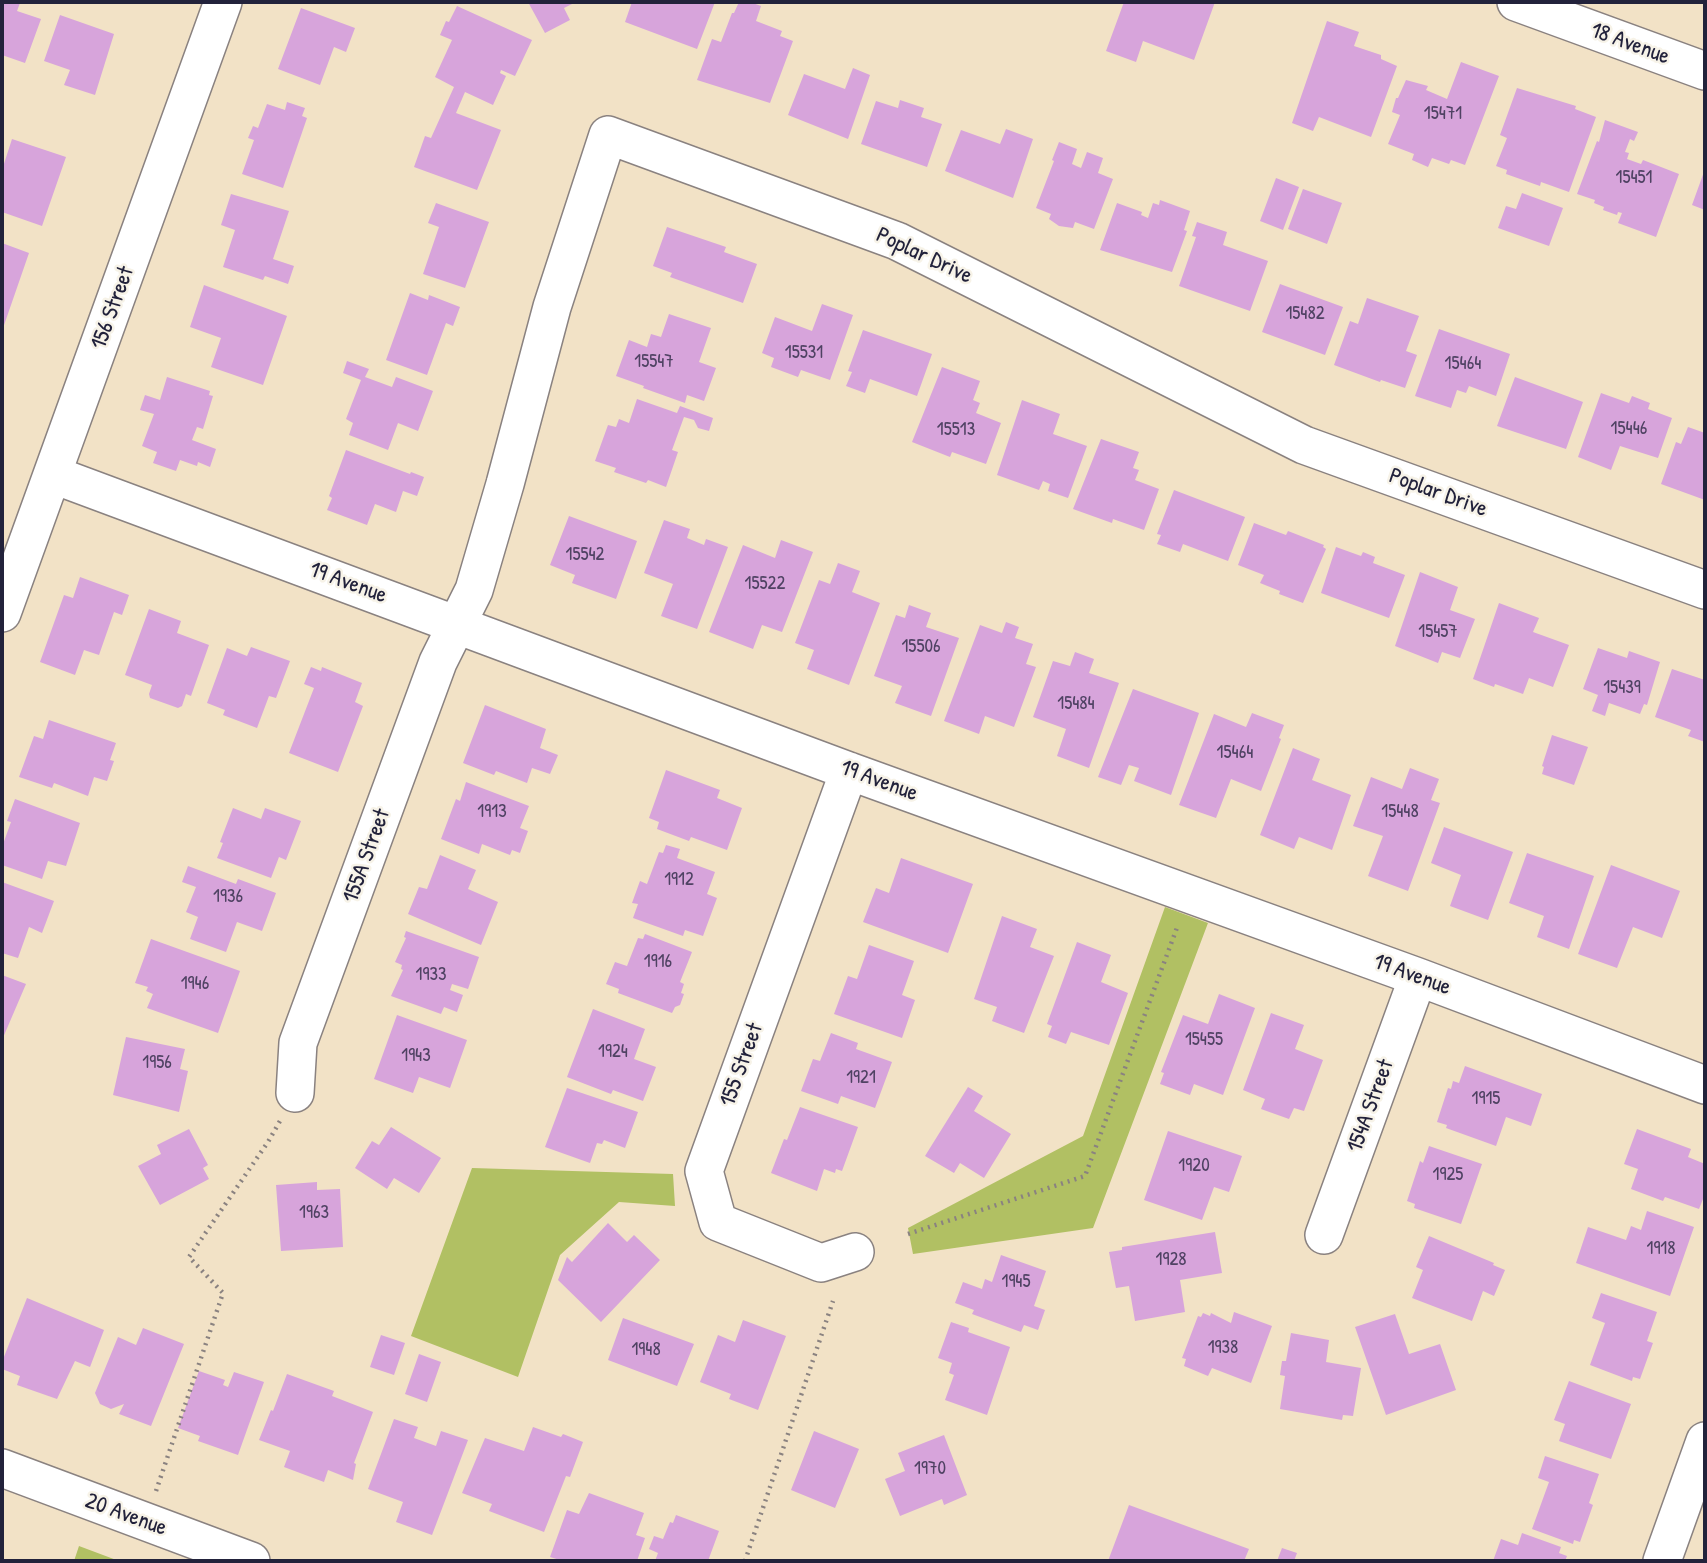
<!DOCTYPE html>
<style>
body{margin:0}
#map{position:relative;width:1707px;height:1563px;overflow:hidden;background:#f2e2c6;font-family:"Patrick Hand",sans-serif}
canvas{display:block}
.frame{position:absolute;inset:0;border:4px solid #22223b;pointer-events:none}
</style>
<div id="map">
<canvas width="1707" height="1563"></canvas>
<div class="frame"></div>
</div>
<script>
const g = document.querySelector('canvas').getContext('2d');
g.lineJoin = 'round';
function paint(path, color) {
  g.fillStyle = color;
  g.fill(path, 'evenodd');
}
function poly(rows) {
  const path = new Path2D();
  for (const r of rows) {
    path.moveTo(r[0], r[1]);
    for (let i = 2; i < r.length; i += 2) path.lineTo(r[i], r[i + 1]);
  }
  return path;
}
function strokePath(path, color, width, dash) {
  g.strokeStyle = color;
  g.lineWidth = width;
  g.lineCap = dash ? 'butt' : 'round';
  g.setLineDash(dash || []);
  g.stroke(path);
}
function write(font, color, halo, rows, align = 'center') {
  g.font = font + ' "Patrick Hand",sans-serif';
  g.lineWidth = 5;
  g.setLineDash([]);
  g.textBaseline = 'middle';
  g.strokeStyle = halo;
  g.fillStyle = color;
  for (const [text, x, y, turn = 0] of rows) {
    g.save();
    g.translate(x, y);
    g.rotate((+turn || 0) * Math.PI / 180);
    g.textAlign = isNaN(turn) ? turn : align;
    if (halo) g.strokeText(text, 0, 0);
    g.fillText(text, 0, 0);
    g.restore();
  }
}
const green = poly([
 [1165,907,1208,923,1093,1228,913,1254,908,1228,1083,1136],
 [472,1168,673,1174,675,1206,619,1202,560,1255,518,1377,411,1336],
 [79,1546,119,1561,74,1561]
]);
const building = poly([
 [2,2,20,3,17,11,41,19,25,63,2,55],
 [528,2,576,2,564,8,570,20,545,33],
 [632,2,715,2,697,49,625,22],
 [739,2,750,2,761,6,756,21,782,31,780,36,793,41,770,103,697,80,712,39,721,42,732,13,734,13],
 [1124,2,1215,2,1194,60,1143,41,1136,62,1106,51],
 [457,6,532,40,515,76,501,70,500,73,506,76,493,105,465,92,456,113,501,130,477,190,414,167,425,136,431,138,454,87,435,77,452,40,440,35,446,21,449,22],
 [301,8,355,28,346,52,334,47,320,85,278,69],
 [60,15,114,34,95,95,64,85,70,70,44,61],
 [1327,21,1359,32,1354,46,1381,55,1381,59,1397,66,1371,137,1319,117,1313,131,1292,123],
 [1461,62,1499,76,1465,165,1451,160,1449,164,1432,158,1428,167,1412,160,1414,154,1388,144,1400,115,1392,112,1396,98,1398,98,1406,80,1428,86,1426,90,1447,99],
 [853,68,870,75,848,139,788,115,804,74,845,89],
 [1517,88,1576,106,1575,109,1596,117,1569,192,1541,182,1540,186,1506,174,1507,170,1496,166,1507,138,1500,135],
 [900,100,924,108,921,117,942,124,927,167,861,144,876,101,898,108],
 [287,102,305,108,302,116,307,118,283,188,242,174,254,140,248,138,253,126,258,128,267,104,285,110],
 [1605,120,1638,132,1634,141,1630,139,1625,152,1629,153,1627,159,1641,164,1643,160,1679,174,1656,237,1618,223,1622,213,1618,212,1617,215,1603,210,1604,207,1594,203,1595,200,1577,194,1597,141,1599,142],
 [1006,129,1033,139,1013,198,945,171,961,130,1000,144],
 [12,139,66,157,42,226,2,212,2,170],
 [1059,142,1077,149,1072,164,1081,168,1087,152,1103,158,1098,173,1113,179,1094,229,1075,222,1073,228,1059,226,1049,219,1051,214,1036,208,1054,161,1052,160],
 [1705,169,1705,210,1692,205],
 [1276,178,1299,187,1283,230,1260,221],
 [1303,189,1342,203,1327,244,1288,229],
 [1522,193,1563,208,1549,246,1498,228,1506,206,1516,209],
 [231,194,289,211,273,259,294,266,288,284,265,276,263,280,223,267,235,230,221,225],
 [1160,200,1190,211,1184,230,1187,231,1172,272,1100,250,1117,203,1142,212,1141,215,1148,218,1153,203,1159,205],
 [436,203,489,222,465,288,423,274,439,227,428,223],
 [1197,222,1227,232,1223,245,1268,261,1250,311,1179,286,1196,237,1192,236],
 [667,227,726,247,724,252,757,264,743,303,670,277,672,273,653,266],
 [2,243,29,253,2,331],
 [1280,284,1343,307,1325,355,1262,332],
 [204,285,287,316,263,385,211,367,221,338,190,327],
 [410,293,428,300,429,295,460,307,453,326,446,323,427,375,386,360],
 [1367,298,1419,316,1406,351,1417,355,1405,388,1381,380,1380,382,1334,365,1350,321,1358,324],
 [822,304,853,315,830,380,801,370,798,377,771,367,774,358,762,353,775,317,812,331],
 [669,314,711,328,699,362,716,368,704,401,687,395,685,403,643,388,644,386,616,376,629,340,647,347,651,334,661,337],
 [1439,329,1510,354,1496,396,1469,386,1466,393,1457,390,1451,408,1415,396],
 [863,330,932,354,917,396,870,379,865,393,846,386,852,372,848,371],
 [347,361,369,369,365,377,392,387,396,377,433,391,418,431,398,423,388,450,349,435,353,423,346,419,361,380,343,373],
 [942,367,980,381,973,400,980,403,976,413,1001,423,986,464,952,452,950,457,912,442],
 [167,377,210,391,209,395,213,396,203,429,197,427,192,440,216,449,210,467,198,462,197,466,180,460,176,471,153,463,157,452,142,446,154,414,140,410,145,395,160,400],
 [1515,377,1583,402,1566,449,1497,426],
 [1601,393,1629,403,1632,396,1650,403,1648,409,1672,418,1658,458,1620,446,1611,470,1578,457],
 [637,399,677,413,680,406,713,418,709,431,698,428,694,420,684,417,672,450,678,452,666,487,648,480,646,483,614,472,616,468,595,461,608,425,616,427,619,419,629,423],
 [1022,400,1060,414,1053,434,1087,446,1068,498,1048,491,1050,484,1043,481,1039,490,997,475],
 [1688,427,1705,433,1705,500,1661,484,1676,442,1681,444],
 [1101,439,1139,452,1133,468,1139,470,1135,480,1159,489,1144,530,1113,519,1112,523,1073,509],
 [346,450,410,474,411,472,424,477,417,496,403,491,396,512,375,504,367,525,327,510,332,498,329,496],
 [1174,490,1245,517,1228,561,1183,544,1180,552,1157,544,1161,535,1157,534],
 [569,516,637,541,616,599,572,583,575,575,550,565],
 [664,520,690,529,687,538,704,545,706,539,728,547,697,629,661,616,673,584,644,573],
 [1254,523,1286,535,1288,531,1324,545,1323,547,1326,549,1303,603,1279,594,1280,591,1260,583,1264,575,1238,565],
 [781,540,813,552,782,632,762,625,753,649,709,632,743,545,775,558],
 [1336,547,1361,556,1363,552,1375,557,1373,563,1405,575,1389,618,1321,593],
 [838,563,860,571,852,592,880,603,849,685,807,669,814,650,795,643,819,580,830,584],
 [1420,572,1458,587,1450,610,1475,619,1460,658,1442,652,1438,663,1395,646],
 [80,577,129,595,122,615,114,612,99,655,84,650,75,675,40,662,64,595,73,598],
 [1499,603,1539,618,1533,632,1569,645,1553,687,1529,678,1523,694,1495,684,1494,687,1473,679],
 [909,605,931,613,926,627,959,638,931,716,895,703,902,686,874,676,896,615,905,618],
 [149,609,181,621,177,633,209,645,191,696,186,694,182,706,178,708,150,698,149,694,152,685,125,675],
 [1006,622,1019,627,1015,638,1033,644,1026,664,1036,667,1014,727,985,716,979,734,944,721,980,625,1002,633],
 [251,647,290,661,276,698,269,696,257,728,223,715,225,710,207,703,227,648,247,656],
 [1598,648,1627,658,1629,651,1660,662,1647,705,1644,704,1640,714,1609,703,1605,716,1592,711,1598,695,1583,689],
 [1075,652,1094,659,1089,673,1119,683,1089,768,1057,756,1066,729,1033,717,1053,661,1070,666],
 [311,667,321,671,322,667,362,683,355,702,363,706,338,772,289,753,314,688,304,684],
 [1672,669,1705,680,1705,742,1688,736,1691,730,1655,717],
 [1133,689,1199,713,1171,795,1134,781,1139,768,1129,765,1121,785,1098,777],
 [485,705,546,729,540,748,558,755,550,774,532,768,527,783,496,771,494,775,463,763],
 [1252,713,1284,725,1279,738,1281,739,1261,791,1231,779,1216,818,1179,805,1214,714,1246,727],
 [49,720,116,743,110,760,114,761,107,781,94,777,88,796,54,783,52,788,19,777,34,736,43,739],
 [1552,735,1588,747,1574,785,1542,774,1544,767,1542,766],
 [1293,748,1320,759,1312,780,1351,795,1332,850,1299,837,1294,849,1260,835],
 [1410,768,1439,779,1431,800,1440,803,1408,891,1368,876,1383,836,1353,826,1371,777,1402,789],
 [666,770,720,790,717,798,742,808,727,850,691,837,689,841,657,829,659,822,649,818],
 [466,782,529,806,520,828,528,831,520,853,512,850,510,855,482,844,479,854,441,839,456,799,460,801],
 [15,799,80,823,66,866,48,861,42,879,2,865,2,847,11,822,7,821],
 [233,808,261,819,265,808,301,821,286,860,279,857,271,878,217,858,223,843,220,842],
 [1444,827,1513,852,1488,920,1450,906,1461,875,1431,863],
 [666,845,680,849,677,858,715,872,707,894,717,898,703,936,685,930,683,936,633,918,638,904,632,903,640,881,647,884,659,852,663,853],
 [1527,853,1594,876,1569,949,1537,937,1544,916,1509,903],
 [440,855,476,870,468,889,498,902,481,945,408,914,419,887,427,889],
 [901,858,973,884,948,953,863,922,876,888,889,893],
 [1611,865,1680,891,1662,938,1633,927,1617,968,1578,954],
 [188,866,236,884,238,879,276,893,262,931,237,922,226,952,190,939,198,917,186,912,196,887,182,882],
 [2,882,54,901,42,933,29,927,18,958,2,953],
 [1002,916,1037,929,1030,947,1054,956,1024,1033,992,1021,997,1007,974,999],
 [406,931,479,957,468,989,452,984,450,990,463,995,457,1012,444,1007,441,1014,391,996,403,970,401,969,402,965,395,962,406,938,404,937],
 [645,934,692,952,680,982,684,984,681,993,684,994,680,1005,675,1007,672,1013,618,993,619,989,606,984,615,962,627,966,638,938,643,939],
 [151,939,240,971,218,1033,147,1008,153,994,146,991,148,987,135,983],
 [1077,942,1111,955,1101,982,1128,993,1109,1045,1071,1032,1066,1044,1048,1037,1052,1026,1047,1024],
 [869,945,914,961,902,995,915,1000,902,1038,834,1014,848,976,857,979],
 [2,975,26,984,2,1040],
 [1219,994,1255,1008,1223,1095,1194,1084,1190,1095,1160,1084,1164,1073,1161,1072,1183,1015,1208,1024],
 [593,1009,645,1029,634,1059,656,1067,643,1101,613,1090,611,1094,567,1077],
 [1271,1013,1304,1025,1295,1049,1323,1060,1304,1111,1294,1108,1289,1119,1261,1109,1265,1099,1243,1090],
 [397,1015,467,1040,450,1088,419,1077,413,1093,374,1079],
 [831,1033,858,1043,856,1049,892,1062,875,1108,841,1096,838,1104,801,1091,813,1059,820,1061],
 [126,1037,185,1049,180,1069,188,1071,179,1112,113,1095],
 [1465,1066,1542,1094,1531,1126,1506,1117,1496,1146,1446,1128,1447,1125,1437,1122,1448,1088,1451,1089,1453,1081,1459,1083],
 [968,1087,983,1096,974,1111,1011,1134,984,1178,960,1163,954,1173,925,1156],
 [567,1088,638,1112,625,1148,604,1140,602,1144,597,1143,590,1163,545,1147],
 [800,1107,858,1127,842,1171,836,1169,835,1173,824,1169,817,1191,771,1173,784,1139,787,1140],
 [391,1127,441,1158,419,1193,394,1178,387,1189,355,1168,372,1141,379,1145],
 [189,1129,208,1165,203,1168,209,1179,160,1205,138,1166,161,1154,157,1145],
 [1637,1129,1691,1149,1688,1157,1705,1164,1705,1194,1699,1209,1665,1197,1663,1201,1631,1189,1638,1169,1624,1164],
 [1168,1131,1242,1156,1229,1192,1214,1187,1202,1220,1144,1200],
 [1429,1146,1482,1164,1461,1224,1414,1208,1415,1204,1407,1201,1420,1161,1423,1163],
 [317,1182,317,1190,340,1189,343,1247,281,1251,276,1185],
 [1647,1211,1694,1227,1670,1296,1576,1263,1588,1227,1626,1240,1631,1226,1641,1230],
 [608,1223,627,1242,634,1235,660,1260,601,1322,558,1280,567,1257,572,1262],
 [1215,1232,1222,1273,1180,1280,1185,1312,1135,1321,1129,1286,1116,1288,1109,1252,1122,1250,1122,1247],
 [1429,1236,1494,1263,1493,1265,1505,1270,1494,1296,1483,1291,1472,1321,1412,1298,1423,1270,1416,1267],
 [1001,1255,1046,1271,1034,1306,1045,1310,1038,1330,1024,1325,1021,1332,972,1314,974,1310,955,1303,963,1282,982,1289,985,1279,992,1282],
 [1601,1293,1657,1312,1647,1341,1653,1343,1640,1379,1633,1377,1632,1381,1590,1365,1605,1323,1592,1318],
 [27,1298,104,1330,90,1367,75,1361,57,1399,17,1385,20,1376,2,1369,2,1362],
 [1234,1312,1272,1326,1251,1383,1212,1368,1208,1376,1184,1366,1186,1359,1182,1358,1198,1316,1201,1317,1203,1313,1210,1316,1211,1313,1231,1323],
 [1395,1314,1409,1354,1440,1344,1456,1390,1386,1415,1355,1327],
 [623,1318,694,1344,677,1386,608,1360],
 [743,1320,786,1336,758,1410,729,1399,731,1394,700,1382,718,1335,735,1342],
 [951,1322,969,1328,968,1332,1010,1347,987,1415,945,1400,954,1375,949,1373,952,1363,938,1358],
 [143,1328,184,1344,151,1426,119,1414,124,1404,111,1409,100,1404,95,1393,118,1337,136,1345],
 [1291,1333,1329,1340,1326,1362,1361,1368,1353,1416,1343,1415,1342,1420,1280,1409,1285,1376,1280,1375,1282,1361,1286,1361],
 [381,1335,405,1343,394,1375,370,1367],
 [419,1354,441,1362,427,1402,405,1394],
 [199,1371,225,1380,223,1385,228,1387,234,1372,264,1382,238,1455,198,1441,200,1436,178,1428],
 [287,1374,334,1391,332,1396,373,1412,354,1463,356,1464,353,1480,328,1470,324,1482,284,1467,290,1451,259,1440,271,1410,273,1411],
 [1569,1381,1631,1404,1611,1459,1559,1441,1565,1424,1554,1420],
 [394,1419,418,1427,414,1438,436,1446,441,1431,468,1440,432,1535,396,1522,403,1502,368,1489],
 [533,1427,561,1437,563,1434,583,1442,570,1477,566,1476,544,1532,489,1511,492,1504,462,1493,485,1438,524,1451],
 [814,1431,859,1449,835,1508,791,1490],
 [944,1435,967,1495,944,1505,942,1499,900,1516,885,1479,905,1471,898,1453],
 [1545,1456,1599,1474,1589,1503,1593,1505,1580,1542,1574,1540,1573,1544,1532,1529,1549,1482,1538,1478],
 [589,1493,644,1513,636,1535,645,1538,637,1561,563,1561,550,1557,567,1510,579,1514],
 [1129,1505,1249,1549,1244,1561,1108,1561],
 [676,1515,719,1531,708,1561,655,1561,658,1553,649,1549,654,1536,663,1539,670,1522,673,1523],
 [1522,1533,1561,1547,1559,1553,1567,1556,1565,1561,1493,1561,1501,1539,1518,1545],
 [1282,1548,1297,1553,1294,1561,1277,1561]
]);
const path = poly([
 [908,1234,1085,1176,1178,925],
 [156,1491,223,1293,189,1257,268,1142,280,1121],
 [132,1561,132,1559],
 [745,1561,833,1301]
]);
const minor = poly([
 [1516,2,1705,71],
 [54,475,849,771,1418,977,1705,1085],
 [2,613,223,2],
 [849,771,704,1171,718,1222,821,1263,855,1252],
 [295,1093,298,1043,438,662,474,590,505,484,552,307,608,135,897,241,1304,445,1705,590],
 [1324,1235,1418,977],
 [2,1468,251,1561],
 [1662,1561,1705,1441]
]);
const numberNames = [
 ["15471",1443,114],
 ["15451",1634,178],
 ["15482",1305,314],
 ["15531",804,353],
 ["15547",654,362],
 ["15464",1463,364],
 ["15446",1629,429],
 ["15513",956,430],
 ["15542",585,555],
 ["15522",765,584],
 ["15457",1438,632],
 ["15506",921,647],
 ["15439",1622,688],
 ["15484",1076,704],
 ["15464",1235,753],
 ["1913",492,812],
 ["15448",1400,812],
 ["1912",679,880],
 ["1936",228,897],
 ["1916",658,962],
 ["1933",431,975],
 ["1946",195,984],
 ["15455",1204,1040],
 ["1924",613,1052],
 ["1943",416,1056],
 ["1956",157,1063],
 ["1921",861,1078],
 ["1915",1486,1099],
 ["1920",1194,1166],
 ["1925",1448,1175],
 ["1963",314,1213],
 ["1918",1661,1249],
 ["1928",1171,1260],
 ["1945",1016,1282],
 ["1938",1223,1348],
 ["1948",646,1350],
 ["1970",930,1469]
];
const streetNames = [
 ["18 Avenue",1630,44,20],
 ["Poplar Drive",924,256,25],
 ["156 Street",113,308,-70],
 ["Poplar Drive",1438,493,20],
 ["19 Avenue",348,583,20],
 ["19 Avenue",879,781,20],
 ["155A Street",367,856,-70],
 ["19 Avenue",1412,975,20],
 ["155 Street",742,1065,-70],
 ["154A Street",1371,1106,-70],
 ["20 Avenue",126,1515,20]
];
paint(green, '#b1c063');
paint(building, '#d7a4db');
strokePath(minor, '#8a8280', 40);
strokePath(path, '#8a8280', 4.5, [2, 5]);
strokePath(minor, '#fff', 37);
write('19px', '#4f4263', null, numberNames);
write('23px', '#22223b', '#f7f3e8', streetNames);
</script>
